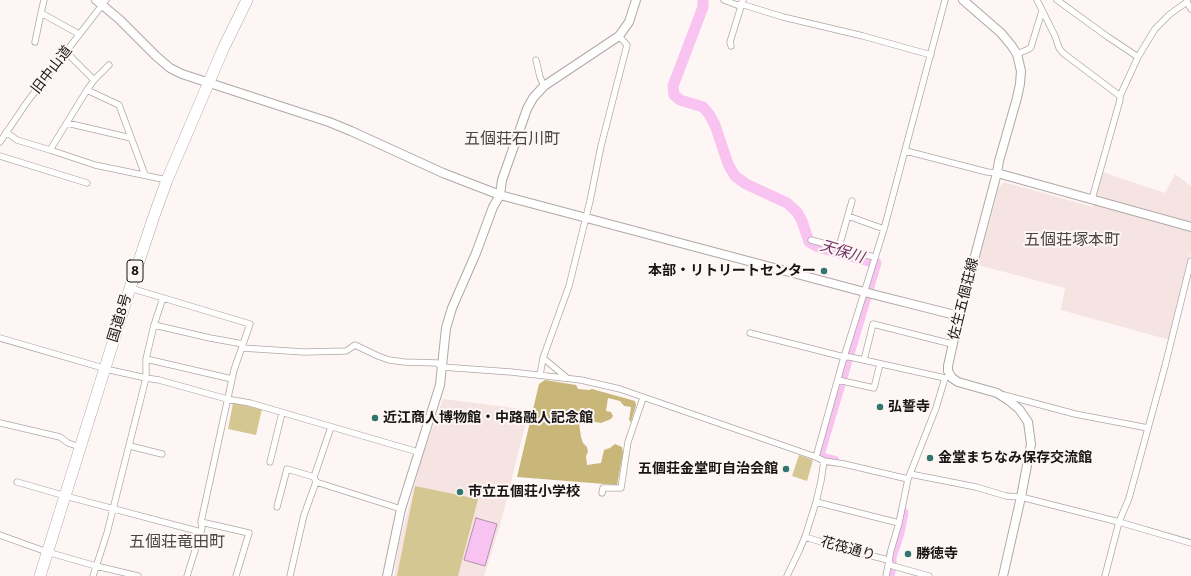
<!DOCTYPE html>
<meta charset="utf-8">
<style>
body{margin:0}
canvas{display:block;background:#fef6f4}
</style>
<canvas width="1191" height="576"></canvas>
<script>
const g = document.querySelector('canvas').getContext('2d');
g.lineJoin = 'round';
function paint(path, color) {
  g.fillStyle = color;
  g.fill(path, 'evenodd');
}
function poly(rows) {
  const path = new Path2D();
  for (const r of rows) {
    path.moveTo(r[0], r[1]);
    for (let i = 2; i < r.length; i += 2) path.lineTo(r[i], r[i + 1]);
  }
  return path;
}
function strokePath(path, color, width, dash) {
  g.strokeStyle = color;
  g.lineWidth = width;
  g.lineCap = dash ? 'butt' : 'round';
  g.setLineDash(dash || []);
  g.stroke(path);
}
function write(font, color, halo, rows, align = 'center') {
  g.font = font + ' "Fira Sans","Noto Sans JP",sans-serif';
  g.lineWidth = 4;
  g.setLineDash([]);
  g.textBaseline = 'middle';
  g.strokeStyle = halo;
  g.fillStyle = color;
  for (const [text, x, y, turn = 0] of rows) {
    g.save();
    g.translate(x, y);
    g.rotate((+turn || 0) * Math.PI / 180);
    g.textAlign = isNaN(turn) ? turn : align;
    if (halo) g.strokeText(text, 0, 0);
    g.fillText(text, 0, 0);
    g.restore();
  }
}
const built = poly([
 [1102,172,1165,193,1175,174,1191,186,1191,251,1170,340,1061,310,1065,288,978,265,999,187,1004,182,1093,207],
 [443,399,529,410,501,522,484,576,394,576,399,544,415,483,422,457]
]);
const green = poly([
 [233,403,262,409,256,435,228,429],
 [799,455,813,460,807,481,792,476],
 [415,486,478,499,458,576,397,576]
]);
const forest = poly([
 [545,380,576,385,578,389,589,390,592,389,635,401,636,405,631,422,629,420,631,407,624,406,620,401,608,398,606,411,611,412,613,416,611,419,601,423,595,422,591,418,584,419,579,423,581,437,583,443,587,447,588,452,586,456,587,465,601,463,604,450,610,448,615,444,622,447,623,453,617,485,517,477,539,384]
]);
const water = poly([
 [476,518,497,524,485,566,464,560,476,518]
]);
const river = poly([
 [703,0,703,7,673,86,674,95,680,100,703,107,709,114,715,125,728,164,735,176,746,184,787,203,797,212,802,221,809,242,818,247,876,263,819,455,825,459,834,461],
 [889,576,891,567,891,557,899,533,903,513]
]);
const street = poly([
 [724,0,737,5,741,4,783,17,863,36,931,55],
 [1037,0,1055,36,1059,48,1063,53,1120,96],
 [1057,0,1108,37,1138,57],
 [1187,2,1191,9],
 [41,13,44,0],
 [35,42,41,13,79,34],
 [731,46,730,42,743,0],
 [66,52,94,80],
 [1017,54,1029,49,1031,47,1042,11],
 [536,60,540,77,544,86],
 [87,90,94,80,109,65],
 [67,123,131,138],
 [6,132,17,140,50,150,95,165,167,180],
 [0,142,27,102,106,0],
 [50,150,87,90,119,105,145,175],
 [906,151,987,172,997,173],
 [0,156,87,183],
 [1092,199,1120,100,1120,96,1138,57,1147,42,1155,29,1170,14,1187,2,1187,0],
 [848,216,884,229],
 [811,240,874,257],
 [839,247,852,201],
 [130,288,250,324,234,370,201,522,202,528,187,576],
 [163,298,154,325,210,338,243,344],
 [750,333,844,357,850,357,945,378],
 [0,338,110,370,146,378,159,380,227,399,250,403,418,452],
 [242,348,304,352,346,351,355,345,378,356,389,360,404,362,437,363,442,367,511,372,581,380,620,389,816,457,824,461,844,464,908,479],
 [543,358,566,377],
 [146,359,154,325],
 [864,360,873,324,952,344],
 [540,375,543,358,569,286,590,201,601,146,627,45,619,36],
 [838,380,874,388,880,364],
 [1004,395,1075,414,1148,428],
 [0,423,60,437,68,443,80,447],
 [130,446,162,454],
 [816,457,844,357,884,229,945,0],
 [270,462,282,413],
 [910,474,976,487,1006,496,1021,497,1119,522,1191,543],
 [17,482,69,497,201,532],
 [316,482,401,509],
 [602,493,603,488,621,488,628,442,643,398],
 [816,502,899,523],
 [277,507,287,469,314,477],
 [201,522,249,533,236,576],
 [0,535,47,552,96,566,138,576],
 [805,537,845,549,888,560],
 [889,560,890,564,893,566,929,576],
 [93,576,107,533,146,378,146,359,232,379],
 [290,576,304,515,316,482,314,477,331,427],
 [787,576,799,551,805,537,816,502,821,481,824,461],
 [886,576,891,550,899,523,908,479,936,408,945,378,950,376],
 [1105,576,1119,522,1129,498,1165,366,1191,261]
]);
const secondary = poly([
 [96,0,119,19,156,56,170,68,182,74,329,122,351,131,443,173,500,195,872,294,959,316],
 [963,0,1001,33,1011,45,1017,54,1021,71,1020,84,1017,98,999,161,997,173,959,316,948,366,948,371,952,378,958,382,997,393,1008,400,1019,409,1028,422,1031,444,1021,497,1003,576],
 [997,173,1191,227],
 [387,576,401,509,440,385,446,328,452,308,476,253,493,207,500,195,502,180,527,109,533,98,544,86,619,36,629,22,636,0]
]);
const highway = poly([
 [40,576,130,288,154,216,167,180,224,47,247,0]
]);
const markers = [
 [824,271,4,"#2e766f"],
 [880,407,4,"#2e766f"],
 [375,418,4,"#2e766f"],
 [930,458,4,"#2e766f"],
 [786,469,4,"#2e766f"],
 [460,492,4,"#2e766f"],
 [908,554,4,"#2e766f"]
];
const shields = [
 [135,271,16]
];
const shieldNames = [
 ["8",135,271]
];
const streetNames = [
 ["旧中山道",52,70,-52],
 ["佐生五個荘線",964,299,-76],
 ["国道8号",120,318,-73],
 ["花筏通り",848,549,15]
];
const poiNames = [
 ["本部・リトリートセンター",816,271,"right"],
 ["弘誓寺",888,407],
 ["近江商人博物館・中路融人記念館",383,418],
 ["金堂まちなみ保存交流館",938,458],
 ["五個荘金堂町自治会館",778,469,"right"],
 ["市立五個荘小学校",468,492],
 ["勝徳寺",916,554]
];
const waterNames = [
 ["天保川",842,252,17]
];
const quarterNames = [
 ["五個荘石川町",512,140],
 ["五個荘塚本町",1072,241],
 ["五個荘竜田町",177,543]
];
paint(built, '#f5e4e1');
paint(green, '#d5c792');
paint(forest, '#c8b779');
paint(water, '#f8c3f0');
strokePath(water, '#b58fae', 1);
strokePath(river, '#f8c3f0', 11);
strokePath(street, '#afa8a6', 7);
strokePath(secondary, '#afa8a6', 10);
strokePath(highway, '#afa8a6', 12);
strokePath(street, '#fff', 5.5);
strokePath(secondary, '#fff', 8);
strokePath(highway, '#fff', 11);
for (const [x, y, r, color] of markers) {
  const dot = new Path2D();
  dot.arc(x, y, r, 0, 2 * Math.PI);
  g.fillStyle = color;
  g.fill(dot);
  strokePath(dot, '#fef6f4', 1.5);
}
for (const [x, y, w] of shields) {
  const box = new Path2D();
  box.roundRect(x - w / 2, y - 11, w, 22, 3);
  g.fillStyle = '#fef6f4';
  g.fill(box);
  strokePath(box, '#181515', 1);
}
write('bold 13px', '#181515', null, shieldNames);
write('14px', '#181515', '#fef6f4', streetNames);
write('bold 14px', '#181515', '#fef6f4', poiNames, 'left');
write('italic 15px', '#6e3168', '#fef6f4', waterNames);
write('16px', '#4b4544', '#fef6f4', quarterNames);
</script>
